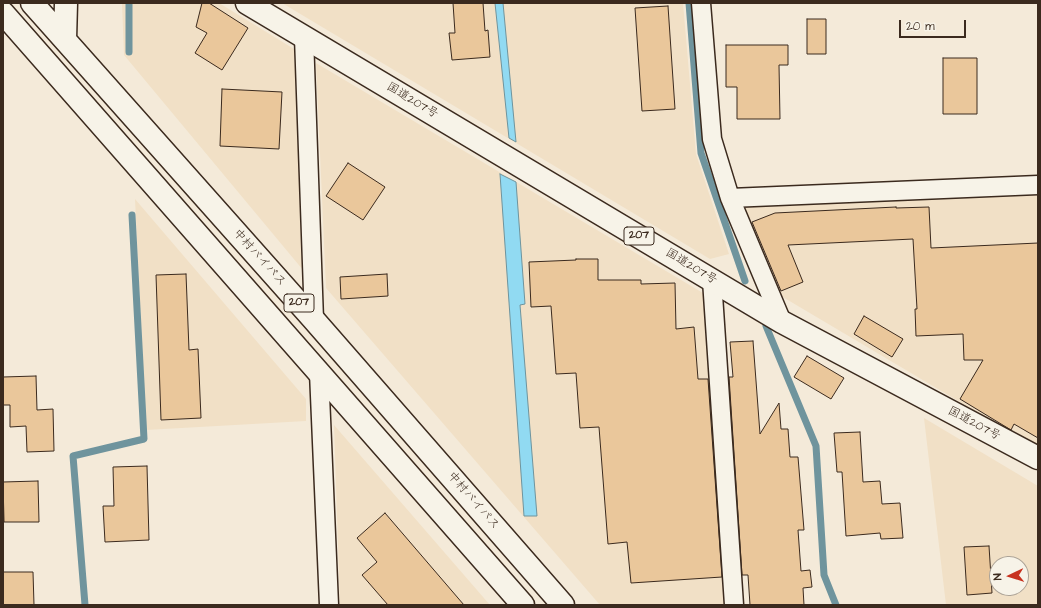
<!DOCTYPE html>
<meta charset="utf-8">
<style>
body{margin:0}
#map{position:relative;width:1041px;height:608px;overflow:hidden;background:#f4ead9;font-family:"Architects Daughter",sans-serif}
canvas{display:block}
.frame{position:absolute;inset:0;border:4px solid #3b2a1e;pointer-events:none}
.north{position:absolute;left:989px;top:556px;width:40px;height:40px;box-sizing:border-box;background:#f7f3e8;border:1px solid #aca397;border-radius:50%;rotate:266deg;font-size:11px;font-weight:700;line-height:16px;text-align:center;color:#3b2a1e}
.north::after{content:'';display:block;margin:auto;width:14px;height:18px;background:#c8321e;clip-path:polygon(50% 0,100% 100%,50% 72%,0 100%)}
.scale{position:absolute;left:899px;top:20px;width:67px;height:18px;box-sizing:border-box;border:2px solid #3b2a1e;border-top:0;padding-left:5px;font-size:12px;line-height:14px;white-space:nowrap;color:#3b2a1e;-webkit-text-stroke:3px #f7f3e8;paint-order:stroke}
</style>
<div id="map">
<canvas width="1041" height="608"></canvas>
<div class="frame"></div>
<div class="north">N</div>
<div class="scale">20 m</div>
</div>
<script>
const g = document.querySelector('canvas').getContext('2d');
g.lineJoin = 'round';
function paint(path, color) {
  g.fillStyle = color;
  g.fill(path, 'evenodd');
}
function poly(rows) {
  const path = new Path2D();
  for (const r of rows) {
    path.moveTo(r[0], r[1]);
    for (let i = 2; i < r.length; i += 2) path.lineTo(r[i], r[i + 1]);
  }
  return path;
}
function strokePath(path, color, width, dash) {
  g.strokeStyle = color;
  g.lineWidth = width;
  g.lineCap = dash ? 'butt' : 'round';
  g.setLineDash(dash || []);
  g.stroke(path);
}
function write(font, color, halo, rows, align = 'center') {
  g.font = font + ' "Architects Daughter","Klee One",sans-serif';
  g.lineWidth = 3;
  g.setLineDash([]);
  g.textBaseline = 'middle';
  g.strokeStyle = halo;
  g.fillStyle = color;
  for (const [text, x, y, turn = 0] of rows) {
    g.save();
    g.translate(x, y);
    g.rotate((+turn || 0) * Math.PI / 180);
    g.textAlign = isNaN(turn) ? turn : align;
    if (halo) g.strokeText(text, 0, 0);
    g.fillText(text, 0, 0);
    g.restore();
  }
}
const built = poly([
 [122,3,219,3,294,49,303,270,124,55],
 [282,3,683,3,696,154,729,254,710,259],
 [316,63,708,296,729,605,600,605,326,288],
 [1038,179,1038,445,1019,437,776,293,733,193],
 [135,199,306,399,306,421,146,430],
 [924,418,1038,486,1038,605,946,605],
 [997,564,1021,564,1021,588,997,588],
 [334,425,490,605,340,605]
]);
const water = poly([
 [495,3,503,3,516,142,509,138,495,3],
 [500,174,516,182,525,304,520,305,537,516,524,516,500,174]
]);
const stream = poly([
 [129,3,129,52],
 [689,3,701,153,745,281],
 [766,326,816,446,824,575,836,605],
 [85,605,73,456,144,439,132,215]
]);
const building = poly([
 [202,3,209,3,248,28,222,70,195,53,207,33,196,27,202,3],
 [453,3,483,3,485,31,488,30,490,57,452,60,449,33,455,33,453,3],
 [668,6,675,109,642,111,635,8,668,6],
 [807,19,826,19,826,54,807,54,807,19],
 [726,45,788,45,788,65,779,65,780,119,737,119,737,87,726,87,726,45],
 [943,58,977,58,977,114,943,114,943,58],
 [222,89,282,92,279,149,220,146,222,89],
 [348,163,385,187,363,220,326,196,348,163],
 [896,207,896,208,929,207,931,248,1038,243,1038,438,1014,424,1011,430,960,399,983,360,964,360,963,334,916,336,915,309,917,309,913,239,788,245,803,282,781,291,752,222,775,213,896,207],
 [576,259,598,259,598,280,641,280,641,284,675,283,676,329,694,327,698,379,708,379,722,577,631,583,627,542,608,544,599,427,580,428,576,373,556,374,551,306,531,307,529,262,576,260,576,259],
 [186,274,189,350,198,349,201,418,161,420,156,275,186,274],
 [387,274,388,296,341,299,340,277,387,274],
 [864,316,903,339,892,357,854,334,864,316],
 [753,341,760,434,779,403,781,429,788,429,790,457,798,457,804,530,798,530,801,571,810,570,812,587,803,588,804,605,750,605,748,575,742,575,729,377,733,377,730,342,753,341],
 [807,356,844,378,831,399,794,377,807,356],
 [36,376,37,410,53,409,54,451,27,452,26,426,10,427,10,405,3,405,3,377,36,376],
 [860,432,863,482,880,481,882,504,900,503,903,538,881,539,880,533,846,536,842,472,837,472,834,433,860,432],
 [147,466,149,540,105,542,103,506,114,506,113,467,147,466],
 [38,481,39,522,4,522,3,482,38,481],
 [385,513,464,605,388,605,362,575,377,562,357,538,385,513],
 [989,546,992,593,967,595,964,547,989,546],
 [3,572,33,572,34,605,3,605,3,572]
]);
const minor = poly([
 [701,3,712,139,730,198,782,322],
 [304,37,314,320],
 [730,198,1038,185],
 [712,280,734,605],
 [319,372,329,605]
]);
const trunk = poly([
 [32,3,314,320,563,605],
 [247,3,782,322,1038,458],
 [3,13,523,605],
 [65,40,66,3]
]);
const shields = [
 [639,236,30],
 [299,303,30]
];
const shieldNames = [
 ["207",639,236],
 ["207",299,303]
];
const streetNames = [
 ["国道207号",412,101,31],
 ["中村バイパス",259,258,48],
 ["国道207号",691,267,31],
 ["国道207号",974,424,28],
 ["中村バイパス",473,501,49]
];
paint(built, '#f1e0c6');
paint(water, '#91daf2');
strokePath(water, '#6f949d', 1);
strokePath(stream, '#6f949d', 7);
paint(building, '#eac79b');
strokePath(building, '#3b2a1e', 1);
strokePath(minor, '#3b2a1e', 21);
strokePath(trunk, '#3b2a1e', 25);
strokePath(minor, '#f7f3e8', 18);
strokePath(trunk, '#f7f3e8', 22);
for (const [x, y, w] of shields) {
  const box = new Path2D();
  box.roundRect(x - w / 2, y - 9, w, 18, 3);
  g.fillStyle = '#f7f3e8';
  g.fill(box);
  strokePath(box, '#3b2a1e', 1);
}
write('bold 11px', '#3b2a1e', null, shieldNames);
write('12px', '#3b2a1e', '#f7f3e8', streetNames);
</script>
